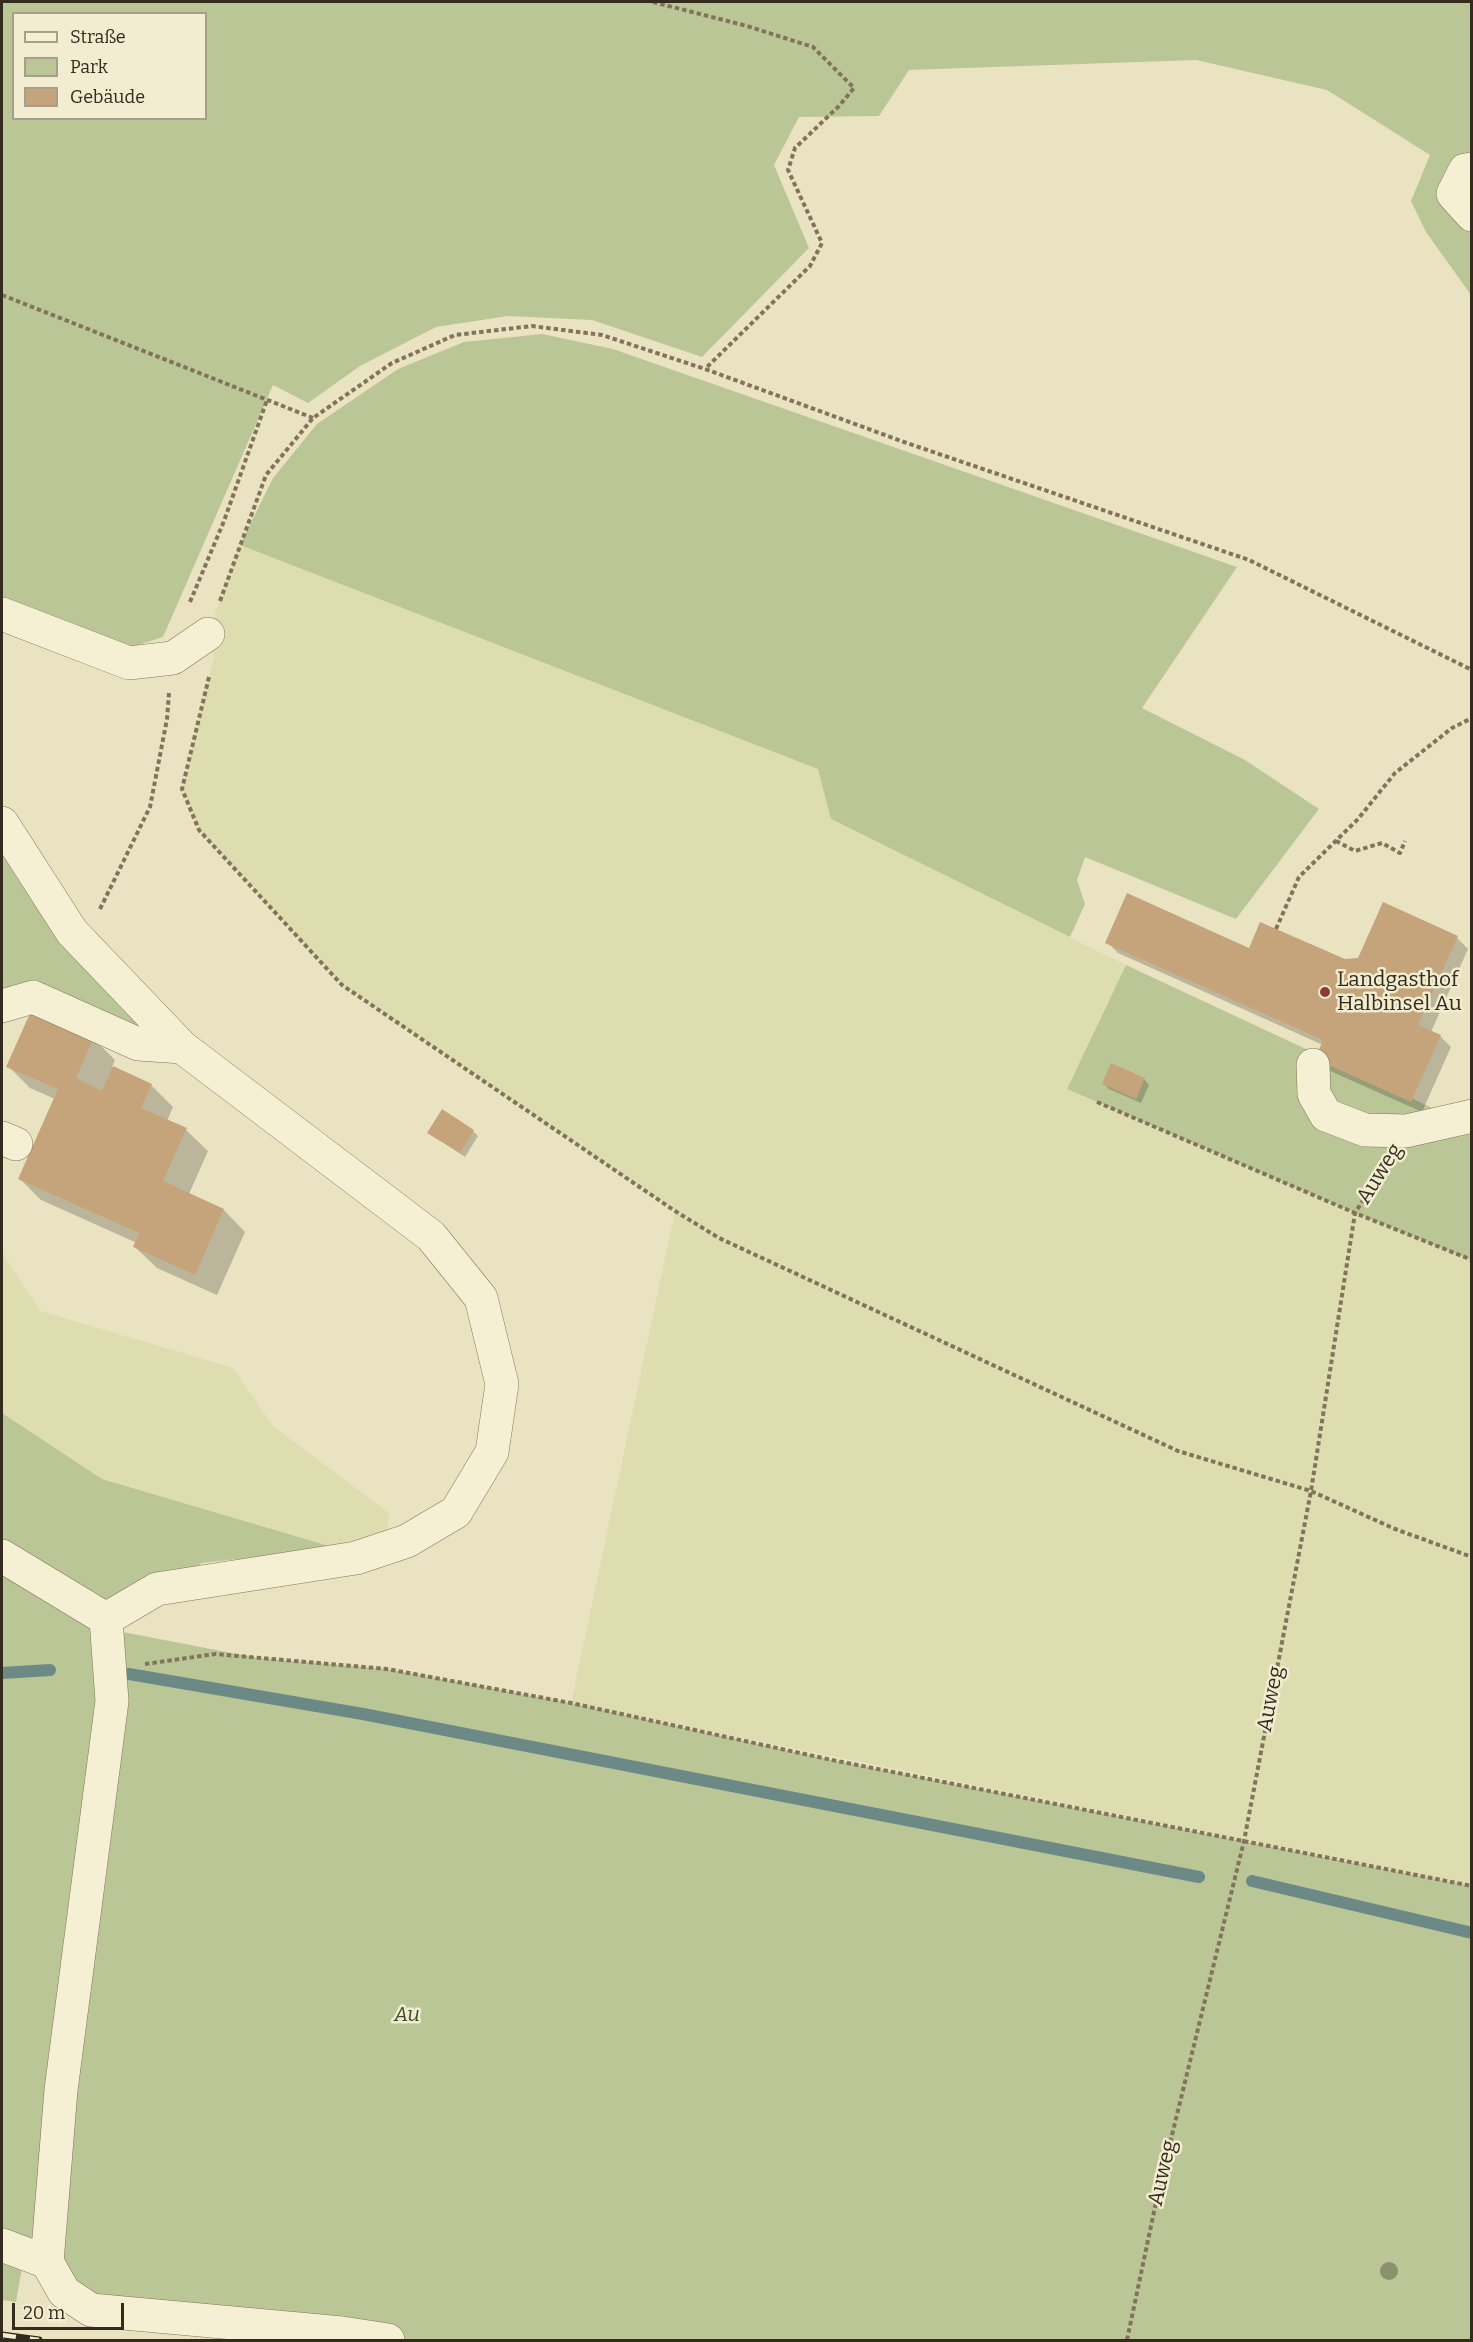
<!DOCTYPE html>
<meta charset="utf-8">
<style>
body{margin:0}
#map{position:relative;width:1473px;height:2342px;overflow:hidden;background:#eae3c2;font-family:Bitter,serif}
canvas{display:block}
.frame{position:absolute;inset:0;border:3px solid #332b1e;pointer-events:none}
.legend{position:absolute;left:12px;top:12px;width:195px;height:108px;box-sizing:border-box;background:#f2ecd1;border:2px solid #a69f89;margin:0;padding:8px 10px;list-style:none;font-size:18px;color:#332b1e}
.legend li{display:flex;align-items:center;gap:12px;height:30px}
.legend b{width:30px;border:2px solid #a69f89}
.scale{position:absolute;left:12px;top:2303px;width:112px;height:27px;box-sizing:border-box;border:3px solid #332b1e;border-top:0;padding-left:8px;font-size:18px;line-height:21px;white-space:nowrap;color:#332b1e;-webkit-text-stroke:4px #f2ecd1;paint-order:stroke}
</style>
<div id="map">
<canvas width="1473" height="2342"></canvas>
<div class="frame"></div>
<ul class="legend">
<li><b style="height:8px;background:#f5efd4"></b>Straße</li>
<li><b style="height:16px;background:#bbc697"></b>Park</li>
<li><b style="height:16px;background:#c5a37b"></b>Gebäude</li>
</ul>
<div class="scale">20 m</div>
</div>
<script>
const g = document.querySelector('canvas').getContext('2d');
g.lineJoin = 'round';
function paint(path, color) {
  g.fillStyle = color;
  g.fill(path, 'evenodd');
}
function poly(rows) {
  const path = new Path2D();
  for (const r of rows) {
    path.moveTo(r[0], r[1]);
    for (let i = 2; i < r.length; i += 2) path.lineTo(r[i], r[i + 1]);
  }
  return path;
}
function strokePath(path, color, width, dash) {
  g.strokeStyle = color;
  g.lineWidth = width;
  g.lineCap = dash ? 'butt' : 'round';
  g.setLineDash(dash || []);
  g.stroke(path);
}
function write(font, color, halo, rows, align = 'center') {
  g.font = font + ' Bitter,serif';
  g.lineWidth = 5;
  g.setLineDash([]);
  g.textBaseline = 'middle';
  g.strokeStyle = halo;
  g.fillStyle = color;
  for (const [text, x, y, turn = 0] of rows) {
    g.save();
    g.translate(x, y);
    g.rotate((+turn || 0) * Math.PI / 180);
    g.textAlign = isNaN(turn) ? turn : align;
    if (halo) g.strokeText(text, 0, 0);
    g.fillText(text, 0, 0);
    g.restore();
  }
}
const farmland = poly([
 [240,545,819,769,831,819,1126,965,1067,1089,1355,1213,1471,1260,1471,1886,571,1703,675,1211,342,985,199,830,182,789,214,657,208,634],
 [2,1253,41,1311,233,1368,273,1426,389,1513,387,1535,336,1548,102,1479,2,1413]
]);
const green = poly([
 [2,2,1471,2,1471,295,1426,232,1411,201,1430,155,1327,90,1196,60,909,70,879,116,799,117,774,165,809,248,702,357,592,320,508,316,436,327,360,366,308,403,273,385,163,637,129,648,2,600],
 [14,14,206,14,206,118,14,118],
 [542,334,613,349,1237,567,1142,708,1245,760,1319,809,1236,919,1085,857,1077,880,1085,904,1070,937,831,819,818,769,240,545,273,478,317,424,398,369,464,342],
 [2,848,147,1024,131,1032,2,1006],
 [1126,965,1471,1126,1471,1260,1355,1213,1067,1089],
 [2,1413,102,1479,336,1548,202,1563,106,1619,107,1629,258,1658,387,1669,571,1703,832,1760,1471,1886,1471,2340,388,2340,91,2310,36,2248,25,2250,16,2302,2,2300,2,1576,100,1617,2,1557]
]);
const shadow = poly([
 [1457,938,1468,949,1431,1032,1440,1036,1451,1047,1422,1112,1328,1070,1323,1045,1118,953,1107,942,1249,950,1345,961],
 [93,1038,115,1060,112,1067,151,1085,173,1107,167,1121,186,1130,208,1151,189,1194,224,1210,245,1232,217,1295,157,1268,135,1247,137,1243,41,1200,19,1178,55,1099,30,1088,8,1066],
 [1144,1079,1149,1085,1141,1103,1109,1089,1103,1083],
 [473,1131,478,1136,465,1157,429,1133]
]);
const stream = poly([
 [2,1673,50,1670],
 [129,1674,363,1714,1199,1877],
 [1252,1881,1472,1933]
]);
const building = poly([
 [1127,893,1249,948,1260,922,1345,959,1358,958,1383,902,1458,936,1418,1025,1441,1035,1411,1102,1315,1059,1323,1040,1105,943],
 [32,1009,94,1037,76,1078,102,1091,113,1066,152,1084,141,1108,187,1128,163,1181,224,1209,195,1275,133,1247,139,1233,18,1179,58,1089,6,1067],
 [1111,1063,1145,1078,1136,1099,1102,1084],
 [442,1109,474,1130,460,1153,427,1133]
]);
const path = poly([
 [653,2,747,26,813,47,854,88,839,106,795,148,788,170,822,243,810,266,705,369],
 [2,295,313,418],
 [220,601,266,475,313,418,392,363,455,335,532,326,602,335,705,369,904,442,1249,560,1472,670],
 [190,602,224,521,267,400],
 [209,677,182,789,199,830,342,985,675,1211,719,1238,1178,1451,1311,1491,1395,1529,1472,1557],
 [1336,841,1355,851,1382,843,1400,853,1405,841],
 [100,909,150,807,167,719,169,693],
 [1276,929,1299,877,1358,819,1395,773,1452,728,1472,718],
 [1097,1102,1355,1213,1472,1260],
 [145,1664,215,1654,387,1669,571,1703,832,1760,1472,1886],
 [1127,2340,1159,2188,1244,1841,1311,1491,1355,1213,1385,1165]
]);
const minor = poly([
 [1472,169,1465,170,1453,194,1472,215],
 [2,614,129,663,173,658,208,634],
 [2,823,72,932,182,1047,431,1236,481,1298,502,1384,492,1452,456,1512,407,1541,356,1558,157,1589,106,1619],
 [2,1006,33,997,138,1044,182,1047],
 [1313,1065,1314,1094,1326,1115,1365,1130,1406,1131,1472,1116],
 [2,1138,16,1144],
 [2,1556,106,1619],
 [2,2245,47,2262,64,2292,91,2310,342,2333,388,2340],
 [47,2262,61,2090,112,1701,106,1619]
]);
const rail = poly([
 [2,2335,39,2340]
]);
const trees = [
 [1389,2271]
];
const markers = [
 [1325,992,6,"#8b3b30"]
];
const poiNames = [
 ["Landgasthof",1337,980],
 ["Halbinsel Au",1337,1004]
];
const streetNames = [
 ["Auweg",1380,1174,-58],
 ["Auweg",1271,1699,-79],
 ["Auweg",1163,2173,-77]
];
const parkNames = [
 ["Au",407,2015]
];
paint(farmland, '#deddb0');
paint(green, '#bbc697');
paint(shadow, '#0003');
strokePath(stream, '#6c8986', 12);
paint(building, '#c5a37b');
strokePath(minor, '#82745b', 34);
strokePath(path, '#82745b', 4, [4.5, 3]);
strokePath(minor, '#f5efd4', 33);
strokePath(rail, '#332b1e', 7);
strokePath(rail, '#f2ecd1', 4.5, [14]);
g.fillStyle = '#8c906c';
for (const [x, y] of trees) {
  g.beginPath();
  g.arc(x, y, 9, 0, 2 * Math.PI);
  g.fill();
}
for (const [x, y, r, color] of markers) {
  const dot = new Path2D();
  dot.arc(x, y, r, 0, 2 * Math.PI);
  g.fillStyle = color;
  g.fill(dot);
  strokePath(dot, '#f2ecd1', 2);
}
write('21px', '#332b1e', '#f2ecd1', poiNames, 'left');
write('21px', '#332b1e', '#f2ecd1', streetNames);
write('italic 21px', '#3f4d26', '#f2ecd1', parkNames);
</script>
